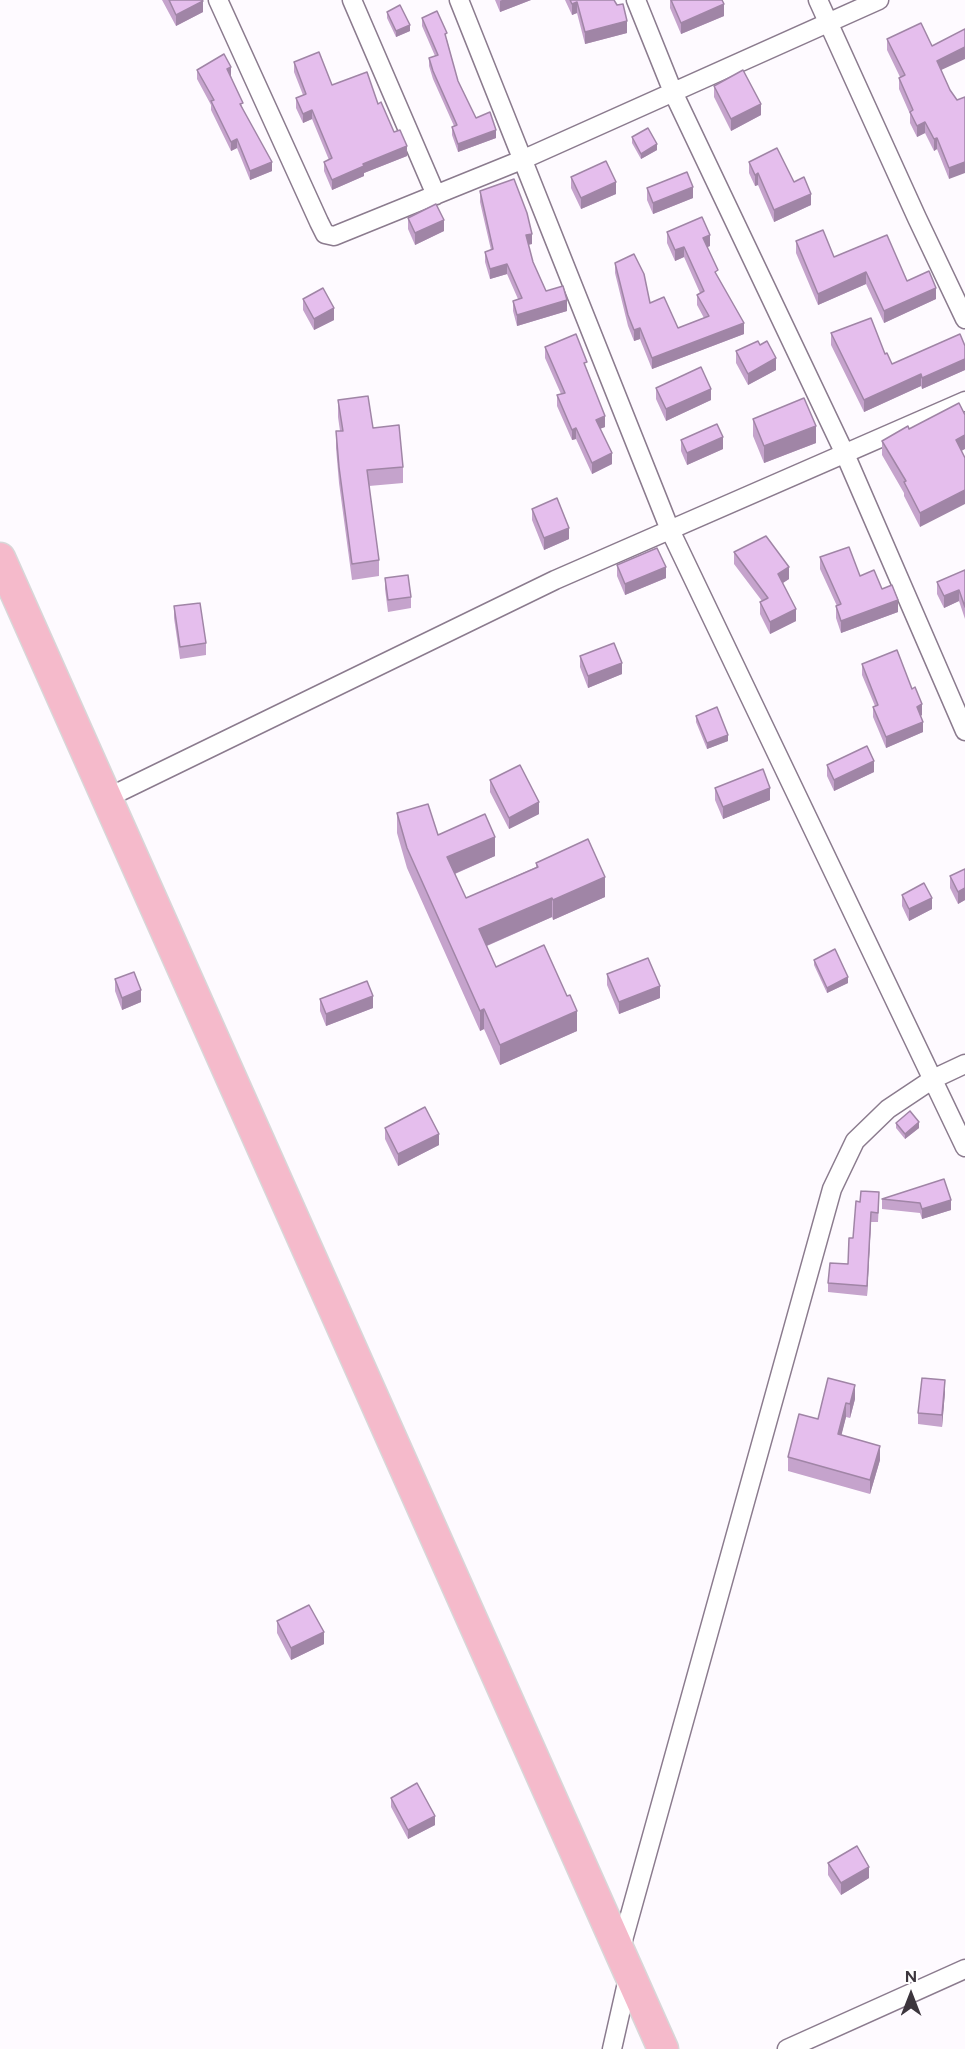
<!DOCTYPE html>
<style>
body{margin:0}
#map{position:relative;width:965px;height:2049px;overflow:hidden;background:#fefaff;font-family:Figtree,sans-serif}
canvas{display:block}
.north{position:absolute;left:881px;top:1965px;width:60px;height:60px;-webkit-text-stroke:4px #fff;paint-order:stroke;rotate:0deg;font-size:16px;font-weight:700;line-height:24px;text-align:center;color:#3c353d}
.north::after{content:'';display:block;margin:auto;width:21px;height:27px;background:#3c353d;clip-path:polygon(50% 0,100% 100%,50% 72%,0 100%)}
</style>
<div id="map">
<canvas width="965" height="2049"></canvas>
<div class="north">N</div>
</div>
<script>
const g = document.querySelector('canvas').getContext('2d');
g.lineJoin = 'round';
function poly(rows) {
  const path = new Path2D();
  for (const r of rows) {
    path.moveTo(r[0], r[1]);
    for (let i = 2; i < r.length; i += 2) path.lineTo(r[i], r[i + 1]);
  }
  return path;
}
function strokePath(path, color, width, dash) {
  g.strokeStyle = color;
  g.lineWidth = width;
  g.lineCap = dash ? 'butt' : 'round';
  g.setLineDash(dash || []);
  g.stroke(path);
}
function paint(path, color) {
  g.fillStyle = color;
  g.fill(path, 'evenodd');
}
const street = poly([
 [218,0,319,222,325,234,334,236,524,159,879,0],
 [352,0,436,195],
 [459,0,670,530,965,1147],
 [636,0,673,92,845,454,965,731],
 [818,0,917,218,965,319],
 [107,798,555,580,965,401],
 [620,1951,832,1189,855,1141,888,1109,933,1079,965,1064],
 [612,2049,629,1974],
 [787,2049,965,1969]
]);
const primary = poly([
 [0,558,663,2049]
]);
const wall = poly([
 [162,0,202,0,203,12,176,26],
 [495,0,531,0,500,12],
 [565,0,614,0,627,33,585,44,577,13,572,15],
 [670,0,722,0,724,16,681,34,670,8],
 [387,12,410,31,396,37,387,18],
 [422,18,447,40,458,81,476,118,496,138,458,152,452,135,452,127,454,126,433,79,429,66,429,58,435,56,422,26],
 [887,39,941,70,950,90,949,179,937,149,934,151,925,133,917,137,910,123,910,114,899,89,899,78,900,77,887,50],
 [294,62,332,85,378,104,407,156,364,173,364,176,332,190,324,171,324,162,329,160,312,119,303,123,296,108,296,98,303,95,294,72],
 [197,70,231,76,243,109,272,171,250,180,237,148,231,151,211,110,211,105,197,79],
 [714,86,761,115,731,131,714,97],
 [632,137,657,150,641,159,632,143],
 [749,162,794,182,811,205,774,222,758,185,755,186,749,173],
 [571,177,616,194,581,209,571,188],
 [647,188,693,198,653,214,647,200],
 [480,191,532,244,528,245,533,262,546,291,567,311,517,326,513,311,513,301,518,299,507,274,490,279,485,262,485,252,491,250,480,202],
 [408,218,444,231,415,245,408,229],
 [667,232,710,246,707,247,718,279,744,334,652,369,640,339,634,341,628,326,615,273,615,263,650,303,678,328,704,318,697,305,697,295,700,293,684,257,675,261,667,243],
 [796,241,834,257,907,281,936,299,884,323,866,284,818,305,796,253],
 [303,299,334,320,314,330,303,310],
 [831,333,892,364,965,346,965,370,922,389,921,386,864,412,831,345],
 [545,347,587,370,605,427,600,429,612,464,592,474,576,439,572,440,557,406,557,395,561,394,545,358],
 [736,351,776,370,748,385,736,363],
 [656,388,711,400,666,421,656,399],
 [338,400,373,428,403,467,403,483,369,486,379,560,379,576,352,580,339,483,336,448,336,431,340,431,338,417],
 [753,419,816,443,764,463,753,436],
 [909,429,961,451,920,527,904,496,904,493,882,455,882,441],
 [681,440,723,449,687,465,681,451],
 [532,509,569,539,544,550,532,520],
 [734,552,789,579,783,583,796,621,770,634,760,614,760,602,762,601,734,564],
 [820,557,860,576,882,589,898,612,841,633,836,618,836,606,837,606,820,569],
 [617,565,666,578,625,595,617,576],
 [965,570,965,619,959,601,944,608,937,594,937,582],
 [385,578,411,597,411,608,388,612,385,589],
 [174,606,206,643,206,655,180,659,174,618],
 [580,656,622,674,588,688,580,667],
 [862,664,922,715,921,716,923,732,886,748,873,717,873,707,875,706,862,675],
 [696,716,728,741,707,749,696,722],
 [827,765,874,772,834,791,827,776],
 [490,780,539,814,509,829,490,792],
 [715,788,770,800,723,819,715,800],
 [397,813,438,835,495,856,455,874,466,898,536,867,536,863,605,897,553,920,552,917,487,946,496,967,577,1031,500,1065,484,1029,480,1031,407,868,397,833],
 [965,869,965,900,958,904,950,888,950,876],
 [902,895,932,909,909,921,902,906],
 [814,960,848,983,827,993,814,965],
 [607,974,660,998,619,1014,607,985],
 [115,979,141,1002,122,1010,115,991],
 [320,999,373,1008,326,1026,320,1011],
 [896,1123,919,1128,905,1139,896,1128],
 [385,1128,439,1145,398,1166,385,1139],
 [944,1179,951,1210,922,1219,920,1213,882,1209,882,1199],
 [879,1202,878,1222,871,1222,867,1296,828,1292,828,1283,848,1264,853,1238],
 [828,1378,855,1399,850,1418,846,1417,841,1435,880,1460,870,1494,788,1471,788,1457,818,1419],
 [945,1392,942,1427,918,1424,918,1413],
 [277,1621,324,1644,291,1660,277,1633],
 [391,1798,435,1825,408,1839,391,1807],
 [828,1863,869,1878,841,1895,828,1875]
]);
const shadedWall = poly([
 [502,0,531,0,500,12,500,1],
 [203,1,203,12,176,26,176,15],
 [577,2,577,13,572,15,572,4],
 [724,4,724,16,681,34,681,23],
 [627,21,627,33,585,44,585,32],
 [410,25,410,31,396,37,396,31],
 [965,47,965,59,937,72,937,61],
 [231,67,231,76,227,78,227,69],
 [761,104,761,115,731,131,731,119],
 [312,110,312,119,303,123,303,114],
 [925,122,925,133,917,137,917,126],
 [496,130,496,138,458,152,458,144],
 [937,138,937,149,934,151,934,139],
 [237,139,237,148,231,151,231,142],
 [657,144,657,150,641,159,641,154],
 [407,146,407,156,364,173,364,176,332,190,332,180,363,164],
 [272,162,272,171,250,180,250,171],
 [965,162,965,173,949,179,949,168],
 [758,173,758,185,755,186,755,175],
 [616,182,616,194,581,209,581,198],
 [693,187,693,198,653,214,653,203],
 [811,194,811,205,774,222,774,210],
 [444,220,444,231,415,245,415,233],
 [532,234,532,244,526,245,526,235],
 [710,235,710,246,703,249,703,238],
 [684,247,684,257,675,261,675,250],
 [507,264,507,274,490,279,490,269],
 [866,272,866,284,818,305,818,294],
 [936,288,936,299,884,323,884,311],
 [567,300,567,311,517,326,517,315],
 [334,308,334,320,314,330,314,319],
 [744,323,744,334,652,369,652,358],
 [640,328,640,339,634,341,634,330],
 [776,358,776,370,748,385,748,374],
 [965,359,965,370,922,389,922,378],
 [921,374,921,386,864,412,864,400],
 [711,389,711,400,666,421,666,409],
 [605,416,605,427,596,430,596,420],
 [816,426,816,443,764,463,764,446],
 [576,428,576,439,572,440,572,430],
 [965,435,965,449,956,454,956,440],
 [723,437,723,449,687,465,687,453],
 [612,453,612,464,592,474,592,463],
 [965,490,965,504,920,527,920,513],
 [569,528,569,539,544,550,544,538],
 [666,567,666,578,625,595,625,584],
 [789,567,789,579,778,586,778,574],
 [959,590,959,601,944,608,944,596],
 [898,600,898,612,841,633,841,621],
 [796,609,796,621,770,634,770,622],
 [622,663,622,674,588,688,588,676],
 [922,704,922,715,917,717,917,707],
 [923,722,923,732,886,748,886,737],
 [728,735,728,741,707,749,707,743],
 [874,761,874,772,834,791,834,780],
 [770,788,770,800,723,819,723,807],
 [539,802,539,814,509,829,509,818],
 [495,837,495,856,447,877,447,857],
 [605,877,605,897,553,920,553,900],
 [965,888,965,900,958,904,958,892],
 [552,898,552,917,479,949,479,929],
 [932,898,932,909,909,921,909,909],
 [848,977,848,983,827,993,827,988],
 [660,986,660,998,619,1014,619,1002],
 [141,990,141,1002,122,1010,122,998],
 [373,996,373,1008,326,1026,326,1014],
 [484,1009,484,1029,480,1031,480,1011],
 [577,1011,577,1031,500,1065,500,1045],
 [919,1122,919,1128,905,1139,905,1134],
 [439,1134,439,1145,398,1166,398,1154],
 [951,1200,951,1210,922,1219,922,1209],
 [871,1212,871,1222,867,1296,867,1286],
 [945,1380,945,1392,942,1427,942,1415],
 [855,1385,855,1399,850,1418,850,1404],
 [846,1403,846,1417,838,1449,838,1434],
 [880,1446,880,1460,870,1494,870,1480],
 [324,1632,324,1644,291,1660,291,1648],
 [435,1816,435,1825,408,1839,408,1830],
 [869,1867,869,1878,841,1895,841,1883]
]);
const building = poly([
 [169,0,202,0,203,1,176,15,169,0],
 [570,0,614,0,617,5,623,4,627,21,585,32,577,2,572,4,570,0],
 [671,0,722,0,724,4,681,23,671,0],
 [400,5,410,25,396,31,387,12,400,5],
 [437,11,447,33,445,34,458,81,476,118,490,112,496,130,458,144,452,127,457,125,433,71,429,58,438,55,422,18,437,11],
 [921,23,932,46,965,29,965,47,937,61,950,90,957,100,965,97,965,162,949,168,937,138,934,139,925,122,917,126,910,112,913,110,899,78,905,75,887,39,921,23],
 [319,52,332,85,367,72,378,104,381,102,394,132,400,130,407,146,363,164,364,166,332,180,324,162,332,158,312,110,303,114,296,98,306,94,294,62,319,52],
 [224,54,231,67,227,69,243,103,240,104,272,162,250,171,237,139,231,142,211,101,214,100,197,70,224,54],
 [743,70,761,104,731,119,714,86,743,70],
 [648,128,657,144,641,154,632,137,648,128],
 [777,148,794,182,804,177,811,194,774,210,758,173,755,175,749,162,777,148],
 [606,161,616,182,581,198,571,177,606,161],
 [687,172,693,187,653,203,647,188,687,172],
 [514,179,527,213,532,234,526,235,533,262,546,291,563,286,567,300,517,315,513,301,522,298,507,264,490,269,485,252,493,249,480,191,514,179],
 [436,204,444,220,415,233,408,218,436,204],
 [702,217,710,235,703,238,718,270,715,272,744,323,652,358,640,328,634,330,628,315,615,263,634,254,644,274,650,303,664,297,678,328,709,316,697,295,704,291,684,247,675,250,667,232,702,217],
 [823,230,834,257,887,235,907,281,929,271,936,288,884,311,866,272,818,294,796,241,823,230],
 [323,288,334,308,314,319,303,299,323,288],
 [871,318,885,354,887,353,892,364,960,334,965,346,965,359,922,378,921,374,864,400,831,333,871,318],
 [576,334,587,362,584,363,605,416,596,420,612,453,592,463,576,428,572,430,557,395,565,393,545,347,576,334],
 [758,341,760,345,767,341,776,358,748,374,736,351,758,341],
 [701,367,711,389,666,409,656,388,701,367],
 [368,396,373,428,399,425,403,467,367,470,379,560,352,564,339,467,336,431,343,431,338,400,368,396],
 [804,398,816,426,764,446,753,419,804,398],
 [959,403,965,415,965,435,956,440,965,458,965,490,920,513,904,482,906,481,882,441,908,426,909,429,959,403],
 [717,424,723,437,687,453,681,440,717,424],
 [557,498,569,528,544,538,532,509,557,498],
 [766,536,789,567,778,574,796,609,770,622,760,602,768,598,734,552,766,536],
 [849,547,860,576,874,570,882,589,892,585,898,600,841,621,836,606,841,604,820,557,849,547],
 [657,548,666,567,625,584,617,565,657,548],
 [965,570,965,607,959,590,944,596,937,582,965,570],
 [408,575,411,597,388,600,385,578,408,575],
 [200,603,206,643,180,647,174,606,200,603],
 [614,643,622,663,588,676,580,656,614,643],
 [897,650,912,689,915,687,922,704,917,707,923,722,886,737,873,707,878,705,862,664,897,650],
 [717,707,728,735,707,743,696,716,717,707],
 [867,746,874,761,834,780,827,765,867,746],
 [520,765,539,802,509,818,490,780,520,765],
 [763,769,770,788,723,807,715,788,763,769],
 [428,804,438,835,485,814,495,837,447,857,466,898,538,867,536,863,588,839,605,877,553,900,552,898,479,929,496,967,544,945,567,996,570,995,577,1011,500,1045,484,1009,480,1011,407,848,397,813,428,804],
 [965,869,965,888,958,892,950,876,965,869],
 [924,883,932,898,909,909,902,895,924,883],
 [835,949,848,977,827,988,814,960,835,949],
 [648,958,660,986,619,1002,607,974,648,958],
 [134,972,141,990,122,998,115,979,134,972],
 [367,981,373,996,326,1014,320,999,367,981],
 [425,1107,439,1134,398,1154,385,1128,425,1107],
 [910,1111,919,1122,905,1134,896,1123,910,1111],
 [944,1179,951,1200,922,1209,920,1203,882,1199,944,1179],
 [861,1191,879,1192,878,1213,871,1212,867,1286,828,1283,830,1263,848,1264,849,1238,853,1238,856,1201,860,1202,861,1191],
 [828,1378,855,1385,850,1404,846,1403,838,1434,880,1446,870,1480,788,1457,799,1414,818,1419,828,1378],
 [922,1378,945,1380,942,1415,918,1413,922,1378],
 [309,1605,324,1632,291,1648,277,1621,309,1605],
 [417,1783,435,1816,408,1830,391,1798,417,1783],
 [857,1846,869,1867,841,1883,828,1863,857,1846]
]);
strokePath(street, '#8b7b8e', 21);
strokePath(primary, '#d8d7d8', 33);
strokePath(street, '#fff', 18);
strokePath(primary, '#f5bacb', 30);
paint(wall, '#c5a3cc');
paint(shadedWall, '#a085a6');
paint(building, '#e5beed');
strokePath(building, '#a085a6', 1.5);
</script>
